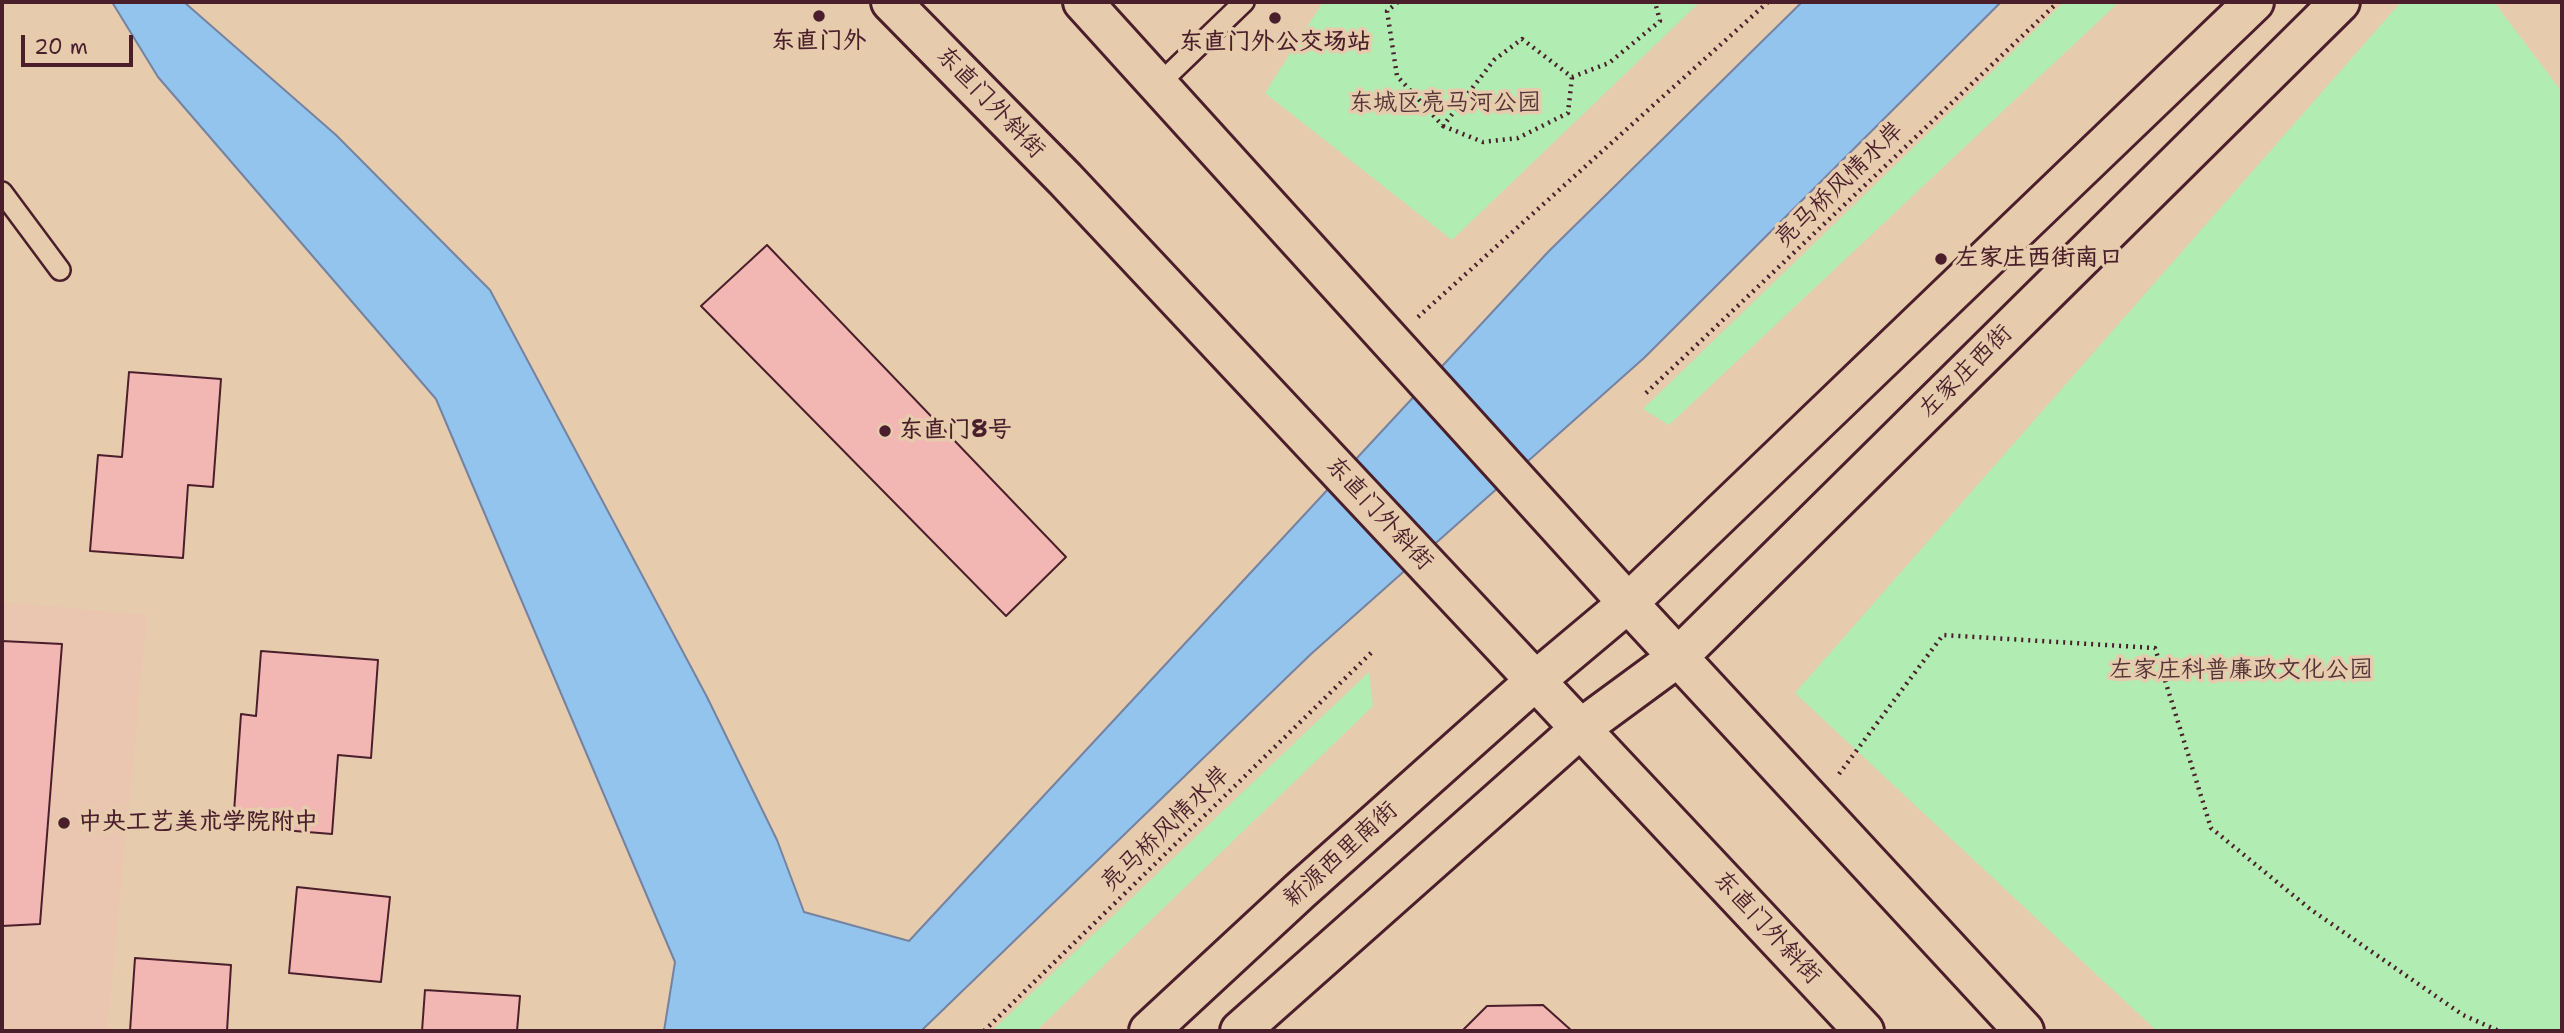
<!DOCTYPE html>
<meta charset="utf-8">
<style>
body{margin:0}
#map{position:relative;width:2564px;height:1033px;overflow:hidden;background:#e6cbad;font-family:"Shantell Sans",sans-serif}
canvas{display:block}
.frame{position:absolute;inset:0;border:4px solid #4a1f2b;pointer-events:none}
.scale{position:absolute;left:21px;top:35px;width:112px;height:32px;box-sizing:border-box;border:4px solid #4a1f2b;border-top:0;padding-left:9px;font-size:21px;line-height:24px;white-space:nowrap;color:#4a1f2b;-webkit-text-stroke:5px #e6cbad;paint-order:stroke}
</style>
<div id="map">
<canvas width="2564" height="1033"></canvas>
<div class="frame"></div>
<div class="scale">20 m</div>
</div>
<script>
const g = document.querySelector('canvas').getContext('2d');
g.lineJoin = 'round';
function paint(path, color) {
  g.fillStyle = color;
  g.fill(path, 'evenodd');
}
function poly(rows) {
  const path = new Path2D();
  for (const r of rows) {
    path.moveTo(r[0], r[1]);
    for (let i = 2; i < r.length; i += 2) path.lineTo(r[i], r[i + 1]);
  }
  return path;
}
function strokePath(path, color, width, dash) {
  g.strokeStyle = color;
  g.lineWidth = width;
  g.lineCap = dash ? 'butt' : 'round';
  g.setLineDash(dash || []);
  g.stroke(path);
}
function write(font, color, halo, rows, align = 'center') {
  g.font = font + ' "Shantell Sans","LXGW WenKai TC",sans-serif';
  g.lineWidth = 7;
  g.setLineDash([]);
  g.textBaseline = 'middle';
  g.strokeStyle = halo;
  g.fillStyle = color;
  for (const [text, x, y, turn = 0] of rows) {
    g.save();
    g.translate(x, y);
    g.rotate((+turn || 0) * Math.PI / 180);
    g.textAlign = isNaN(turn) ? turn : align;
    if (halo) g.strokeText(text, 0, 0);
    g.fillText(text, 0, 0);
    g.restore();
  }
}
const built = poly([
 [2,602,147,615,107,1031,2,1031]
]);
const green = poly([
 [1323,2,1700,2,1452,240,1265,93],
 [2064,2,2119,2,1669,425,1643,409],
 [2401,2,2494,2,2562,92,2562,1031,2157,1031,1795,693],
 [1369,672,1373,706,1036,1031,992,1031]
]);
const water = poly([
 [112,2,184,2,336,135,490,290,707,697,777,840,804,912,909,941,1548,252,1802,2,2001,2,1644,358,1311,654,921,1031,664,1031,675,962,436,399,158,77,112,2]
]);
const building = poly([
 [767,245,1066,557,1006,616,701,306,767,245],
 [129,372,221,379,213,487,188,485,183,558,90,551,98,455,122,457,129,372],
 [2,641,62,644,40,924,2,926,2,641],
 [261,651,378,660,371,758,338,755,332,834,233,826,241,714,256,716,261,651],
 [297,887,390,897,381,982,289,973,297,887],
 [135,958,231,965,227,1031,130,1031,135,958],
 [425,990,520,996,517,1031,422,1031,425,990],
 [1543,1005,1572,1031,1462,1031,1487,1006,1543,1005]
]);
const path = poly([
 [1398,2,1387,11,1397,76,1443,126,1494,60,1522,39,1572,77,1609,63,1660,21,1655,2],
 [1443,126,1483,142,1518,138,1568,113,1572,77],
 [1418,317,1768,2],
 [1646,393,2058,2],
 [1839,774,1943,635,2155,648,2211,828,2310,909,2463,1015,2499,1031],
 [984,1031,1372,652]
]);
const lane = poly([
 [1158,85,1244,2],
 [2,192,60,270]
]);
const secondary = poly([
 [891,2,1065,179,1864,1031],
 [1083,2,1628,603,2024,1031],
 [1149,1031,1301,890,1535,681,1628,603,2254,2],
 [1240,1031,1580,729,1678,657,2340,2]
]);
const markers = [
 [819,16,7,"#4a1f2b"],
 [1275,18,7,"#4a1f2b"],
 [1941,259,7,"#4a1f2b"],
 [885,431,7,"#4a1f2b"],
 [64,823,7,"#4a1f2b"]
];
const poiNames = [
 ["东直门外",819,42,"center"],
 ["东直门外公交场站",1275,43,"center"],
 ["左家庄西街南口",1955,259],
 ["东直门8号",899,431],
 ["中央工艺美术学院附中",78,823]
];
const streetNames = [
 ["东直门外斜街",990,103,46],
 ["亮马桥风情水岸",1840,185,-44],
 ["左家庄西街",1966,372,-45],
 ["东直门外斜街",1379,514,47],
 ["亮马桥风情水岸",1166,829,-44],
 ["新源西里南街",1341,855,-42],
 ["东直门外斜街",1767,928,47]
];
const parkNames = [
 ["东城区亮马河公园",1445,104],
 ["左家庄科普廉政文化公园",2241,671]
];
paint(built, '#eac5af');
paint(green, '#b1edb2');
paint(water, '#92c4ee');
strokePath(water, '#7582a0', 2);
paint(building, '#f2b6b3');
strokePath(building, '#4a1f2b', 2);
strokePath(lane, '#4a1f2b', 24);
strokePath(secondary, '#4a1f2b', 44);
strokePath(path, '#4a1f2b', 4.5, [2, 5]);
strokePath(lane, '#e6cbad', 19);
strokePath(secondary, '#e6cbad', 38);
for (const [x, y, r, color] of markers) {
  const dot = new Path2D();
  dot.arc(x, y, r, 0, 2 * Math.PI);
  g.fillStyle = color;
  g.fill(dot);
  strokePath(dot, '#e6cbad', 2.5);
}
write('bold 24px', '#4a1f2b', '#e6cbad', poiNames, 'left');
write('24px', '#4a1f2b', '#e6cbad', streetNames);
write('24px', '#543438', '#e6cbad', parkNames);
</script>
